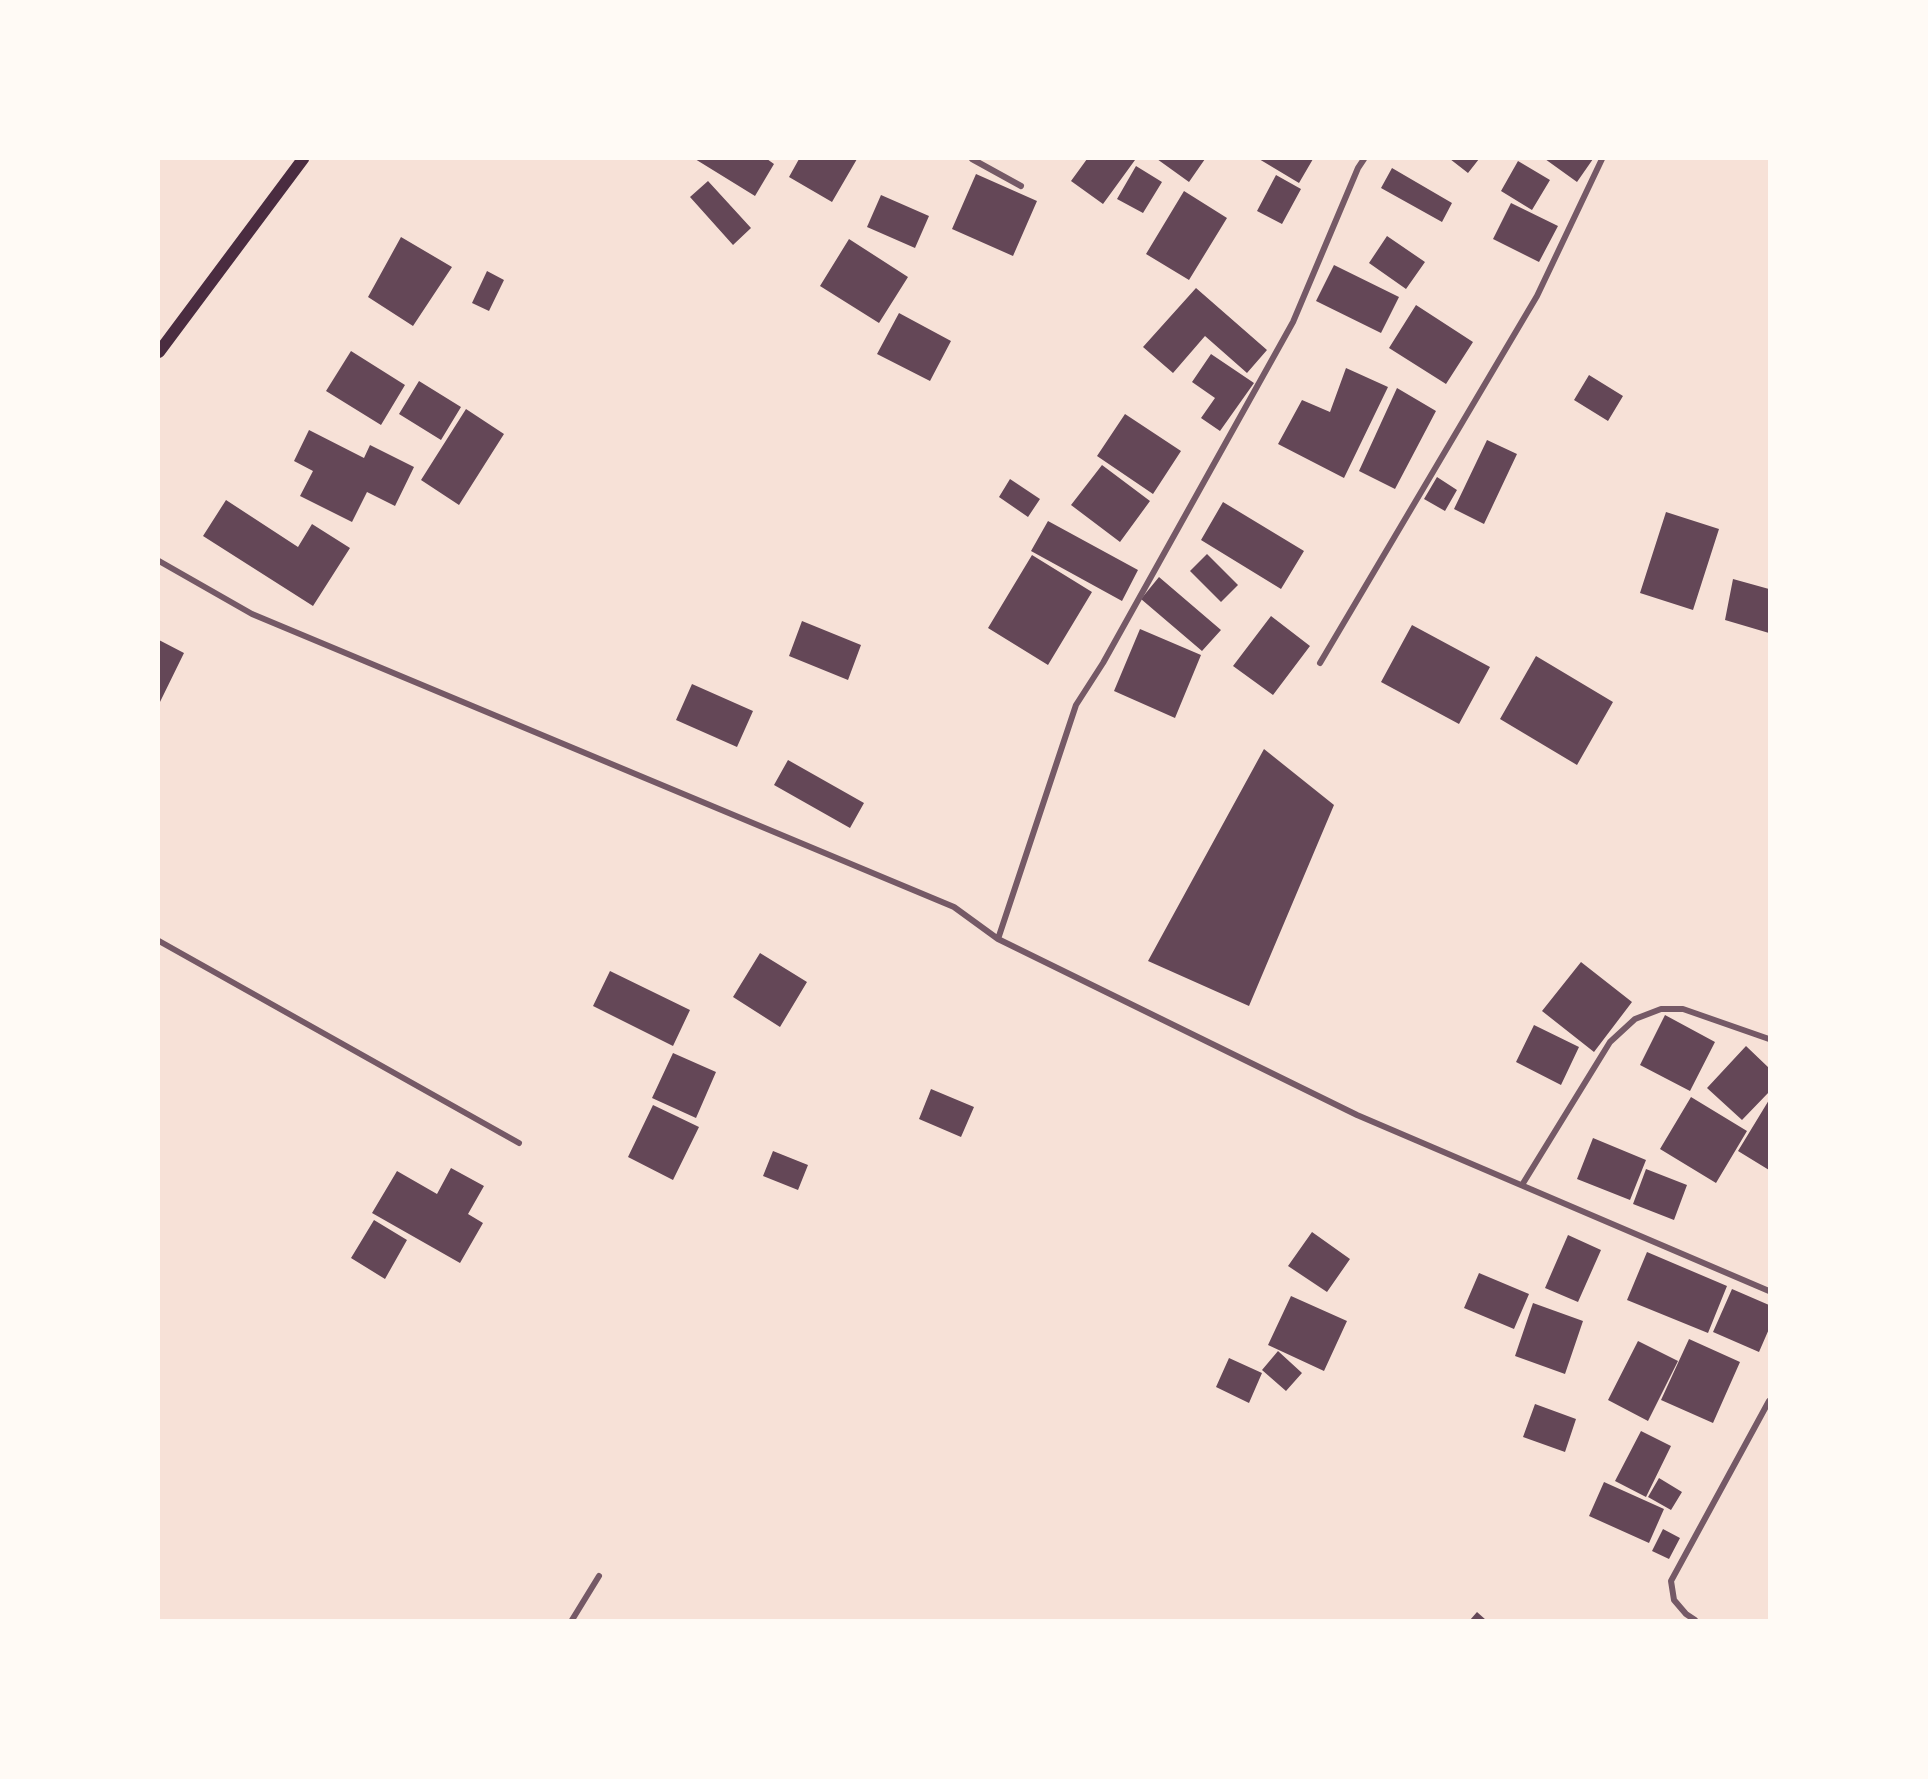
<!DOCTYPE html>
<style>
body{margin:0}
#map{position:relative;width:1928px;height:1779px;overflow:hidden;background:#f7e1d7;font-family:"DM Sans",sans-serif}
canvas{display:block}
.frame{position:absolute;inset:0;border:160px solid #fffaf5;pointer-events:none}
</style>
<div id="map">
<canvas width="1928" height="1779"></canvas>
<div class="frame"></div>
</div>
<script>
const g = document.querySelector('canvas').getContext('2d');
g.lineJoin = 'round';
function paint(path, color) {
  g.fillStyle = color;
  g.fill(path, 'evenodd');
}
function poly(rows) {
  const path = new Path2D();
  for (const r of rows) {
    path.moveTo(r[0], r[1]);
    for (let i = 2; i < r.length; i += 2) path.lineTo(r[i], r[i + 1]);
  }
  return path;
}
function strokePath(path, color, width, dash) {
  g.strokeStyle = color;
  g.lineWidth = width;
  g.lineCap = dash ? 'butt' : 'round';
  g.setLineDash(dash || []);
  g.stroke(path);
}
const building = poly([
 [695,159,767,159,774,164,755,196],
 [799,159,857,159,832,202,789,177],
 [1087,159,1134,159,1135,160,1103,204,1071,181],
 [1157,159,1205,159,1189,182],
 [1259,159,1313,159,1299,183],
 [1450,159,1479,159,1468,173],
 [1545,159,1593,159,1577,182],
 [1518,161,1550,180,1532,210,1501,191],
 [1136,166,1162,182,1143,213,1117,199],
 [1392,168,1452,203,1442,222,1381,188],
 [976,174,1037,201,1013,256,952,229],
 [1276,175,1301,189,1282,224,1257,211],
 [708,181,751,228,733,245,690,197],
 [1184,191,1227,218,1189,280,1146,254],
 [881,195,929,216,915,248,867,227],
 [1511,203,1558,226,1539,262,1493,239],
 [1387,236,1425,262,1406,289,1369,263],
 [401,237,452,267,413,326,368,297],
 [849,239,908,277,879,323,820,286],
 [1334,265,1399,297,1381,333,1316,301],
 [487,271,504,280,489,311,472,303],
 [1196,288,1267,350,1247,373,1205,336,1173,373,1143,347],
 [1416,305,1473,342,1446,384,1389,348],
 [899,313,951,341,930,381,877,354],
 [351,351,405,385,381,425,326,391],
 [1211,354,1254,383,1220,431,1201,418,1215,398,1192,382],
 [1346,368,1388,387,1344,478,1278,444,1302,400,1330,412],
 [1589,375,1623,396,1608,421,1574,400],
 [419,381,461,407,441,440,399,414],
 [1397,388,1436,411,1395,489,1359,471],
 [466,409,504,434,459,505,421,480],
 [1125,414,1181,451,1153,494,1097,456],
 [309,430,364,458,370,445,414,467,395,506,367,492,352,522,300,496,313,471,294,461],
 [1487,440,1517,454,1484,524,1454,509],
 [1102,465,1150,501,1120,542,1071,505],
 [1437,477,1457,490,1445,511,1424,499],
 [1010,479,1040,499,1028,517,999,497],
 [226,500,298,547,312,524,350,548,313,606,203,536],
 [1223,502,1304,551,1281,589,1201,540],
 [1666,512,1719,529,1693,610,1640,593],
 [1048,521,1138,570,1122,601,1031,551],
 [1207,554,1238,585,1221,602,1190,571],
 [1032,555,1092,592,1048,665,988,628],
 [1159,577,1221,630,1202,651,1141,599],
 [1733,579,1769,589,1769,633,1725,620],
 [1271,616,1310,646,1273,695,1233,666],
 [802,621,861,645,848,680,789,656],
 [1412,625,1490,667,1459,724,1381,682],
 [1140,629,1201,655,1175,718,1114,691],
 [159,640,184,653,159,704],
 [1536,656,1613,702,1577,765,1500,719],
 [692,684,753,711,737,747,676,720],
 [1264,749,1334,805,1249,1006,1148,961],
 [788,760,864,803,850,828,774,785],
 [760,953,807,982,780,1027,733,997],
 [1581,962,1632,1002,1594,1052,1542,1011],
 [610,971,690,1010,673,1046,593,1006],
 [1665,1015,1715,1042,1690,1091,1640,1065],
 [1534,1025,1579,1047,1561,1085,1516,1062],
 [1746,1046,1769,1068,1769,1092,1742,1120,1707,1088],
 [673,1053,716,1072,696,1118,652,1098],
 [931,1089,974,1107,961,1137,919,1119],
 [1691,1097,1747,1131,1716,1183,1660,1149],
 [1769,1100,1769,1170,1738,1151],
 [653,1105,699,1127,673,1180,628,1157],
 [1593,1138,1646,1160,1630,1200,1577,1179],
 [773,1151,808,1165,798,1190,763,1176],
 [451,1168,484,1186,468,1214,483,1223,460,1263,372,1213,397,1171,437,1194],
 [1646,1169,1687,1185,1674,1220,1633,1204],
 [374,1220,407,1240,385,1279,351,1258],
 [1312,1232,1350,1259,1327,1292,1288,1266],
 [1568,1235,1601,1250,1578,1302,1545,1288],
 [1647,1252,1727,1286,1708,1333,1627,1300],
 [1479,1273,1529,1294,1514,1329,1464,1308],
 [1732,1289,1769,1305,1769,1329,1759,1352,1713,1332],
 [1291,1296,1347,1321,1324,1371,1268,1345],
 [1533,1303,1583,1321,1565,1374,1515,1356],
 [1689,1339,1740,1362,1713,1423,1661,1400],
 [1638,1341,1678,1361,1648,1421,1608,1400],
 [1278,1351,1302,1373,1286,1391,1262,1370],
 [1229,1358,1262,1373,1249,1403,1216,1387],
 [1535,1404,1576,1419,1565,1452,1523,1437],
 [1641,1431,1671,1446,1646,1497,1615,1481],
 [1659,1478,1682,1492,1671,1510,1648,1497],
 [1604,1482,1664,1509,1649,1543,1589,1516],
 [1663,1529,1680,1538,1669,1559,1652,1551],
 [1477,1612,1486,1620,1470,1620]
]);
const minor = poly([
 [972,159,1021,186],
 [159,561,252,614,954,907,998,939,1357,1115,1769,1291],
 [1320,663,1537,296,1602,159],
 [998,939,1076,705,1103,663,1293,322,1358,168,1364,159],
 [159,941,519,1143],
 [1522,1185,1610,1042,1635,1019,1661,1009,1683,1009,1769,1039],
 [572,1620,599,1576],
 [1695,1620,1686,1614,1674,1600,1671,1581,1769,1401]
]);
const secondary = poly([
 [159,352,303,159]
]);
paint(building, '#644757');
strokePath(minor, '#755966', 6);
strokePath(secondary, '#4a2c40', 12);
</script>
